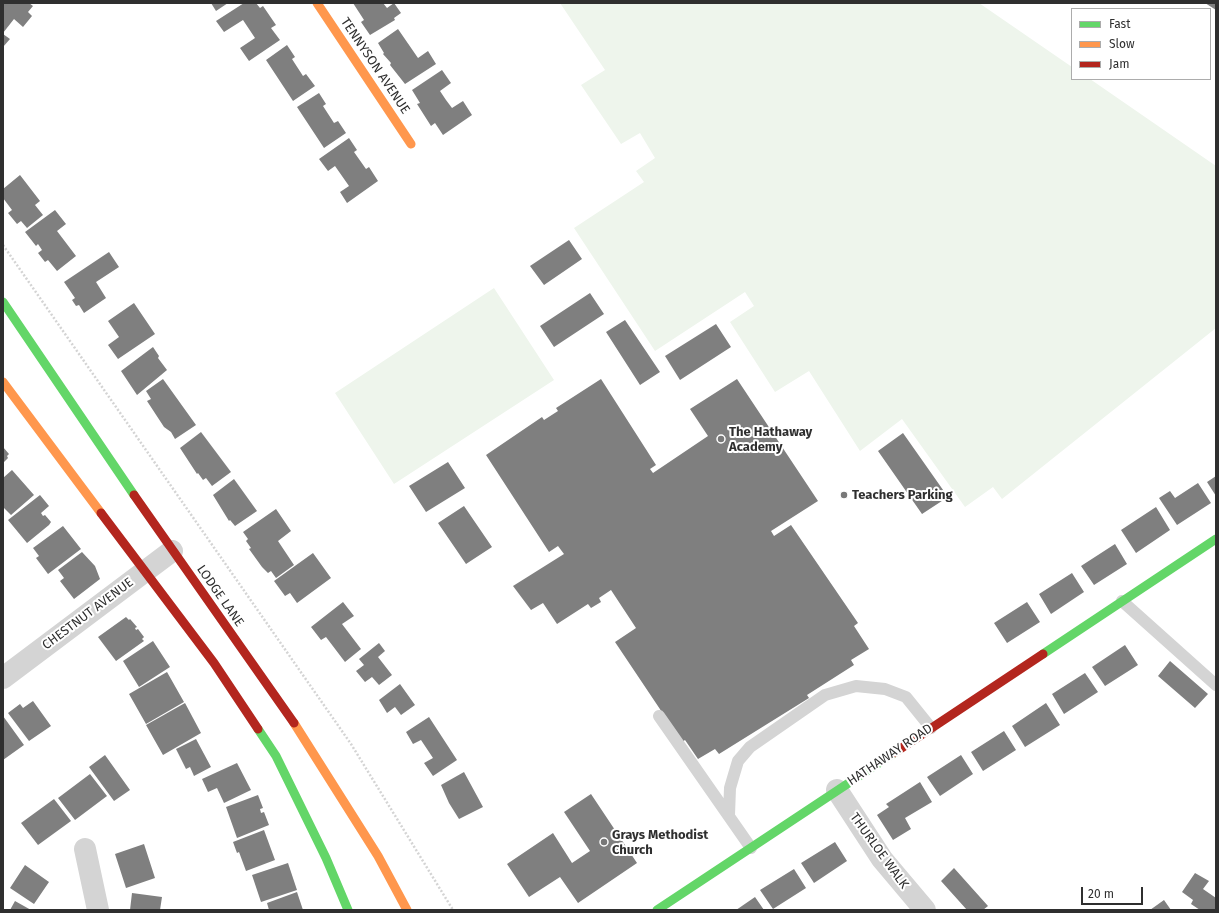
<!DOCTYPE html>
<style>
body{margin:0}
#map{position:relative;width:1219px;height:913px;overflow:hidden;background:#fff;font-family:"Fira Sans",sans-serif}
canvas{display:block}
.frame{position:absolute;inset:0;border:4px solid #2f2f2f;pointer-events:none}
.legend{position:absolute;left:1071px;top:8px;width:140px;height:72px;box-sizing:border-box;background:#fff;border:1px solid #acacac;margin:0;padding:5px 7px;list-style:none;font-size:12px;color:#2f2f2f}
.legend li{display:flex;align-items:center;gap:8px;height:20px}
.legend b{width:20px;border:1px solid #acacac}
.scale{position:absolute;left:1081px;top:887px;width:62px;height:18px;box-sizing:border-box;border:2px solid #2f2f2f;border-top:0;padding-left:5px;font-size:12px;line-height:14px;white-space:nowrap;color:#2f2f2f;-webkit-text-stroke:3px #fff;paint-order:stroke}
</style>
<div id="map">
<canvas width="1219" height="913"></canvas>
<div class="frame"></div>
<ul class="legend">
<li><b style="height:5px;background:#63d668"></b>Fast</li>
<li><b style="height:5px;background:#ff974d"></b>Slow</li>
<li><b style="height:5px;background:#b3261e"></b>Jam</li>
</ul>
<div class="scale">20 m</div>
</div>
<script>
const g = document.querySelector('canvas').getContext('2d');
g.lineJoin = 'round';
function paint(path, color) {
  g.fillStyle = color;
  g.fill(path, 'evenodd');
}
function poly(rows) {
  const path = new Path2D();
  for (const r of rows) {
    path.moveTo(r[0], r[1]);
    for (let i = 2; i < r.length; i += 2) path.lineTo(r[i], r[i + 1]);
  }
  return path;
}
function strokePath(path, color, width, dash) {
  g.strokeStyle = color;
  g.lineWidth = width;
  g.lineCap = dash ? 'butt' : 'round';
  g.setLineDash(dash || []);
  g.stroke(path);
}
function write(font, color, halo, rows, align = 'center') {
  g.font = font + ' "Fira Sans",sans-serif';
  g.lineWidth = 4;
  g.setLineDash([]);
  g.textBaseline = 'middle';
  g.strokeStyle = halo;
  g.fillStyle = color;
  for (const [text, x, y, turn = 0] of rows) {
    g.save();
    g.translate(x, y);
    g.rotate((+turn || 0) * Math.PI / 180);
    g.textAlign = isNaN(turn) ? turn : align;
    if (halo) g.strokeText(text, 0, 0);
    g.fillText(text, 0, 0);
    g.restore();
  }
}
const green = poly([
 [560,3,979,3,1072,67,1072,79,1090,79,1216,166,1216,328,1002,499,993,487,965,507,902,419,860,451,809,371,775,392,730,322,754,306,745,292,655,351,574,228,644,182,636,171,655,158,640,133,621,144,581,85,605,70],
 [494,288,554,380,394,484,335,393]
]);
const building = poly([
 [3,3,29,3,33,6,28,12,32,16,23,27,14,19,3,33],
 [211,3,228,3,216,11],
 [244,3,256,3,260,8,263,6,276,25,271,28,280,40,249,61,240,48,255,38,243,20,224,32,216,21],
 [353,3,383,3,387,8,394,3,401,13,394,18,395,20,370,35,361,22,364,20],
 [1205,3,1216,3,1216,10],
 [398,29,418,58,428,51,436,64,405,84,390,65,391,63,383,54,384,53,378,43],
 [3,34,10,39,3,47],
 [287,45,295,57,292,59,303,76,306,74,315,86,293,101,266,60],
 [442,70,451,83,440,91,446,100,452,108,463,101,472,115,443,135,435,123,431,126,417,104,420,103,412,90],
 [319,93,326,104,323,106,334,123,338,121,346,133,324,148,297,107],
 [349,138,357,150,354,152,366,169,369,167,378,181,347,203,340,192,349,186,335,166,328,171,319,159],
 [20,175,40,201,35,205,43,215,27,228,21,221,17,224,8,213,12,210,3,198,3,189],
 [55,210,66,224,57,231,76,256,57,271,48,260,45,262,38,253,42,250,38,244,36,246,25,232],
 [569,240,582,259,544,285,530,266],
 [109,252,119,267,96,282,106,298,84,313,79,305,76,306,72,300,75,298,64,282],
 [590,293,604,314,554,347,540,326],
 [134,303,155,334,118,359,108,345,119,337,108,321],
 [625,320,660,372,640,385,606,332],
 [716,324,731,347,680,380,665,356],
 [153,347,159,356,158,358,167,370,137,395,121,371],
 [163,379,196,425,175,439,171,432,164,427,147,401,151,399,146,391],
 [601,379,656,465,650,469,653,473,708,436,690,409,737,379,818,501,771,531,774,536,791,525,858,623,854,626,869,649,851,660,854,665,807,695,809,698,719,754,715,749,698,759,685,740,682,742,615,642,636,628,611,590,599,598,601,602,591,608,588,604,557,624,543,603,531,610,513,586,564,554,558,546,549,552,486,455,542,417,544,420,558,411,556,408],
 [201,432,231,472,212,486,206,478,203,480,198,473,197,474,180,448],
 [903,433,948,497,922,514,878,451],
 [3,447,9,454,7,456,8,458,3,463],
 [448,462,465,488,426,512,409,486],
 [12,470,34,495,11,515,3,507,3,478],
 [1216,476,1216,496,1207,482],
 [234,479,257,511,235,526,230,520,229,521,213,495],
 [1198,483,1211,503,1177,525,1159,498,1170,491,1175,498],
 [40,495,49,506,41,513,43,516,45,515,51,522,49,525,27,543,8,520],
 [464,506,492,547,466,564,438,523],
 [1156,507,1170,530,1136,553,1121,530],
 [276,509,291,531,278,541,294,565,276,578,271,571,268,573,262,567,249,549,251,548,246,541,248,539,243,532],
 [63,526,81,549,48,574,36,558,39,556,33,548],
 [1115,544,1127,564,1094,585,1081,566],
 [82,552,95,566,100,579,74,599,60,581,64,578,58,570],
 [313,553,331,578,297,603,290,593,285,596,274,581],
 [1072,573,1084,592,1051,614,1039,594],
 [343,602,354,616,342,624,361,649,345,662,326,637,321,640,311,627],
 [1027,602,1040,622,1007,643,994,623],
 [126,617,129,620,130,619,137,627,135,628,136,630,138,629,144,637,142,639,144,641,116,661,98,637],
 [153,641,170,667,139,687,123,661],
 [379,643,385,651,378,657,392,675,379,685,372,677,365,682,356,671,364,665,359,659],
 [1125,645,1138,665,1105,686,1092,667],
 [1170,661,1208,694,1195,708,1158,676],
 [167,672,184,702,146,724,129,694],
 [1085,673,1098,692,1064,714,1052,694],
 [400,684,415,705,401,715,395,707,387,713,379,700],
 [33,701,51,726,29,741,8,713,20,704,23,708],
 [185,703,201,733,163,755,146,725],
 [1046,703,1060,725,1025,747,1012,726],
 [3,716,24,745,3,760],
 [429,717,457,760,433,776,424,763,433,758,421,740,413,744,406,732],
 [1004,731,1016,750,983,771,971,752],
 [196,739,211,767,194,776,190,767,186,769,176,749],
 [105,755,130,790,114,801,89,767],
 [961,755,973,774,940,796,927,777],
 [237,763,251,790,224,803,217,788,208,792,202,779],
 [464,772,483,807,459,819,449,803,441,785],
 [90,774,107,796,75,820,58,798],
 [920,782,932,802,905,818,911,829,893,840,877,815,889,807,886,804],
 [591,794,637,863,578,903,560,877,529,897,507,864,553,833,572,863,590,851,564,812],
 [258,795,263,808,260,809,261,813,264,812,269,825,237,838,226,807],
 [54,799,71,821,38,845,21,823],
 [264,830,275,860,246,871,239,852,237,853,233,842],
 [835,842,847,861,814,883,801,863],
 [144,844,155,878,126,888,115,854],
 [288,863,297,890,261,902,252,875],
 [25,865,49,882,34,904,10,888],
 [954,868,988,906,983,910,967,910,941,881],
 [794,869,806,888,773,909,760,890],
 [1195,873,1209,881,1203,889,1216,898,1216,910,1200,910,1191,904,1193,900,1182,892],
 [297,892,303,910,269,910,267,903],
 [132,893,162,897,160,910,130,910],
 [755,897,764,910,736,910,739,908],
 [1164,900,1171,910,1150,910],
 [15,901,31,910,10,910]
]);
const path = poly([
 [3,245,351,744,453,910]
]);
const lane = poly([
 [1122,601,1216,685],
 [659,716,751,848],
 [729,815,730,788,738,761,750,747,825,695,856,686,885,689,906,697,931,728]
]);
const street = poly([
 [3,678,172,551],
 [837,790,882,859,925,910],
 [85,849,98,910]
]);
const fast = poly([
 [3,302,134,495],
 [1043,654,1216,539],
 [258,729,276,756,326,858,348,910],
 [657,910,894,753]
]);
const slow = poly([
 [317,3,411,144],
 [3,382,101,513],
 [294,723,378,856,407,910]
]);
const jam = poly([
 [134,495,294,723],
 [101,513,214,663,258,729],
 [894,753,1043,654]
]);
const markers = [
 [721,439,4,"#787878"],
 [844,495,4,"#787878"],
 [604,842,4,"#787878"]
];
const streetNames = [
 ["TENNYSON AVENUE",375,66,56],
 ["LODGE LANE",220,596,55],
 ["CHESTNUT AVENUE",88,614,-37],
 ["HATHAWAY ROAD",890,755,-34],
 ["THURLOE WALK",879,851,54]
];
const poiNames = [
 ["The Hathaway",729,432],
 ["Academy",729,447],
 ["Teachers Parking",852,495],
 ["Grays Methodist",612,835],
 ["Church",612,850]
];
paint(green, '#eef5ec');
paint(building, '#7f7f7f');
strokePath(path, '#d4d4d4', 2.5, [2, 2]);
strokePath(lane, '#d4d4d4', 12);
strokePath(street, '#d4d4d4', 22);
strokePath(fast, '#63d668', 9);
strokePath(slow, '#ff974d', 9);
strokePath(jam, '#b3261e', 9);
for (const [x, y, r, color] of markers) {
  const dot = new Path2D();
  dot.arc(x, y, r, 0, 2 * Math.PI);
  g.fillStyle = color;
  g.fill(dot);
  strokePath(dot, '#fff', 1.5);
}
write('13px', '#2f2f2f', '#fff', streetNames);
write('bold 13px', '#2f2f2f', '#fff', poiNames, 'left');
</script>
